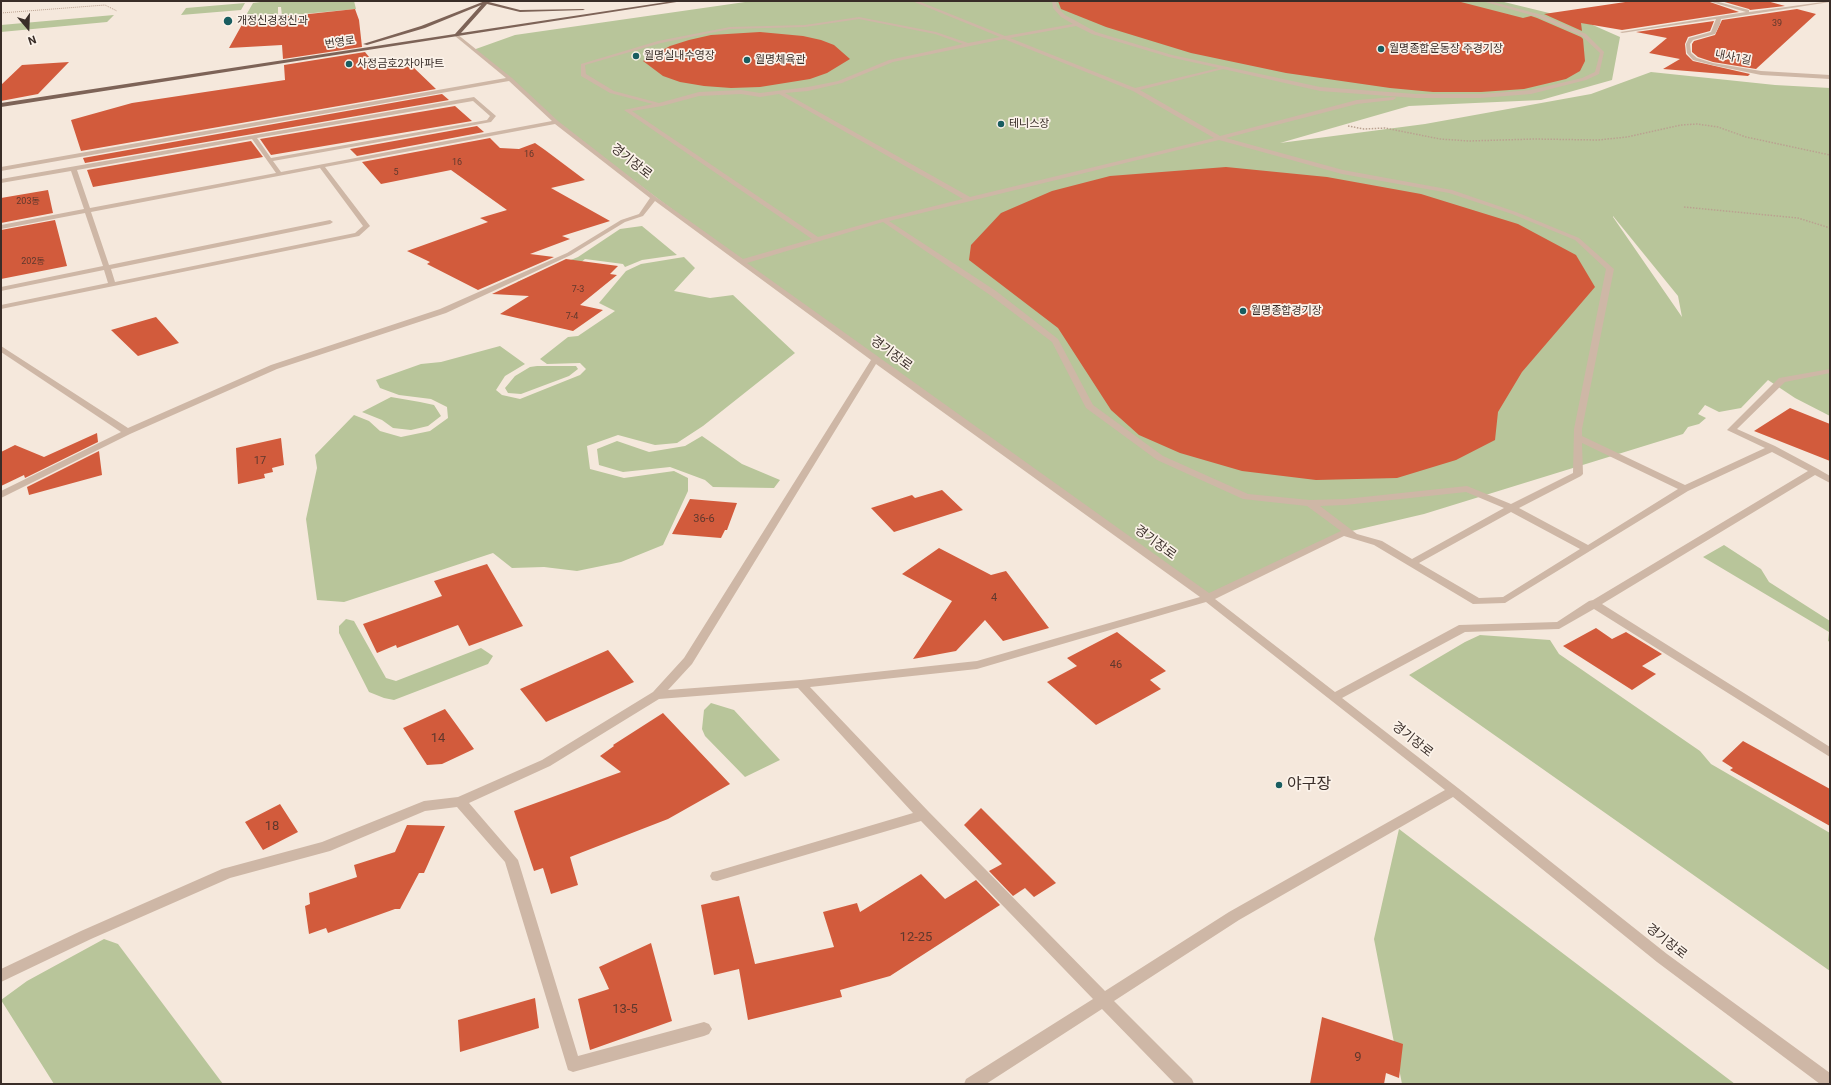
<!DOCTYPE html>
<meta charset="utf-8">
<style>
body{margin:0}
#map{position:relative;width:1831px;height:1085px;overflow:hidden;background:#f5e8dc;font-family:Roboto,sans-serif}
canvas{display:block}
.frame{position:absolute;inset:0;border:2px solid #392d28;pointer-events:none}
.north{position:absolute;left:8px;top:8px;width:40px;height:40px;-webkit-text-stroke:3px #fbf2e9;paint-order:stroke;rotate:161deg;font-size:11px;font-weight:700;line-height:16px;text-align:center;color:#392d28}
.north::after{content:'';display:block;margin:auto;width:14px;height:18px;background:#392d28;clip-path:polygon(50% 0,100% 100%,50% 72%,0 100%)}
</style>
<div id="map">
<canvas width="1831" height="1085"></canvas>
<div class="frame"></div>
<div class="north">N</div>
</div>
<script>
const g = document.querySelector('canvas').getContext('2d');
g.lineJoin = 'round';
function paint(path, color) {
  g.fillStyle = color;
  g.fill(path, 'evenodd');
}
function poly(rows) {
  const path = new Path2D();
  for (const r of rows) {
    path.moveTo(r[0], r[1]);
    for (let i = 2; i < r.length; i += 2) path.lineTo(r[i], r[i + 1]);
  }
  return path;
}
function strokePath(path, color, width, dash) {
  g.strokeStyle = color;
  g.lineWidth = width;
  g.lineCap = dash ? 'butt' : 'round';
  g.setLineDash(dash || []);
  g.stroke(path);
}
function write(font, color, halo, rows, align = 'center') {
  g.font = font + ' Roboto,"Noto Sans KR",sans-serif';
  g.lineWidth = 3.5;
  g.setLineDash([]);
  g.textBaseline = 'middle';
  g.strokeStyle = halo;
  g.fillStyle = color;
  for (const [text, x, y, turn = 0] of rows) {
    g.save();
    g.translate(x, y);
    g.rotate((+turn || 0) * Math.PI / 180);
    g.textAlign = isNaN(turn) ? turn : align;
    if (halo) g.strokeText(text, 0, 0);
    g.fillText(text, 0, 0);
    g.restore();
  }
}
const green = poly([
 [268,1,354,1,356,9,282,16,281,7,278,7,278,16,245,17,253,3],
 [752,1,1500,1,1586,22,1620,37,1612,80,1541,100,1409,106,1280,143,1425,124,1591,94,1651,72,1775,85,1830,88,1830,416,1795,398,1768,380,1741,408,1719,412,1705,405,1698,414,1706,418,1699,424,1688,427,1683,434,1424,514,1343,533,1208,598,742,262,556,122,510,80,473,50,515,35],
 [1613,216,1678,296,1682,317,1613,217],
 [245,3,241,10,181,15,186,8],
 [114,15,107,22,1,32,1,25],
 [642,226,677,255,642,260,625,267,623,264,585,259,554,284,517,282,578,257,620,229],
 [684,257,695,268,674,291,710,298,733,295,795,353,703,426,677,443,655,445,618,435,587,446,590,469,624,478,674,471,688,478,688,491,663,545,621,562,577,571,544,567,512,568,493,553,344,602,317,600,306,519,317,468,315,455,354,415,369,421,380,431,401,437,430,431,448,418,447,407,431,399,399,395,380,388,376,380,421,364,441,362,500,346,525,364,505,376,496,390,502,395,520,399,580,375,586,369,580,363,547,364,540,359,568,337,578,336,615,311,599,303,626,271,641,264],
 [537,366,576,366,578,369,569,376,521,394,508,393,505,388,515,376,530,367],
 [391,397,420,402,434,405,441,416,428,426,411,430,393,428,382,420,362,412],
 [702,436,742,464,780,480,774,488,713,487,705,480,670,467,623,472,599,465,597,449,617,441,649,452,685,446],
 [1724,545,1761,569,1769,582,1830,621,1830,642,1828,641,1829,632,1703,557],
 [346,619,354,621,386,678,396,681,481,648,493,656,488,664,394,700,384,698,369,692,339,633,339,626],
 [1480,635,1550,640,1559,654,1700,751,1711,764,1830,833,1830,971,1409,675,1465,642],
 [711,703,734,710,780,760,745,777,705,736,702,729,704,710],
 [1399,829,1735,1084,1402,1084,1374,939],
 [104,939,118,944,223,1084,54,1084,1,1000,27,981]
]);
const building = poly([
 [1058,1,1457,1,1523,18,1531,16,1537,18,1581,37,1583,39,1585,61,1580,71,1566,79,1524,89,1481,92,1433,92,1390,88,1286,73,1191,53,1106,27,1061,9],
 [1632,1,1707,1,1739,12,1622,30,1581,23,1582,31,1544,14],
 [1721,1,1767,1,1785,6,1750,10,1749,9],
 [355,9,359,20,362,47,283,59,282,45,229,48,244,21],
 [1797,9,1816,14,1756,69,1713,62,1698,57,1692,52,1692,44,1694,41,1715,35,1722,20],
 [1714,21,1710,31,1688,37,1685,44,1686,54,1693,61,1750,74,1748,76,1663,69,1680,59,1649,53,1667,38,1636,32],
 [760,32,803,36,821,40,834,45,850,59,827,73,810,79,760,87,731,88,704,86,680,82,663,76,643,61,670,46,689,40,711,35],
 [365,52,378,68,412,66,436,89,81,151,71,120,132,103,285,80,284,65],
 [69,62,38,94,1,101,1,85,22,65],
 [442,94,449,100,85,163,83,158],
 [455,106,472,121,271,155,260,139],
 [477,126,484,132,357,156,350,149],
 [490,138,500,148,519,149,535,143,545,150,585,180,551,188,610,221,562,236,570,239,530,254,554,257,478,290,427,264,430,262,407,251,488,222,480,218,507,210,451,170,381,184,362,162],
 [251,141,263,157,93,187,87,170],
 [1226,167,1327,177,1421,194,1518,224,1576,255,1595,287,1522,372,1498,412,1495,440,1456,460,1397,478,1316,480,1242,471,1180,453,1139,435,1111,410,1058,328,969,260,971,245,1001,213,1052,191,1110,176],
 [48,190,53,213,1,223,1,198],
 [55,220,67,266,1,279,1,230],
 [566,259,618,266,610,274,617,275,580,305,603,310,573,331,500,314,529,296,492,294],
 [156,317,179,343,138,356,111,330],
 [1790,408,1830,424,1830,461,1754,431],
 [97,433,98,442,25,478,24,475,1,486,1,452,15,445,44,457],
 [281,438,284,465,272,468,273,472,264,474,265,478,238,484,236,448],
 [99,451,102,475,29,495,27,487],
 [942,490,963,510,894,532,871,508,912,495,915,498],
 [690,499,737,503,727,530,725,530,721,538,672,534],
 [939,548,991,575,1006,571,1049,628,1003,641,985,620,956,651,913,659,952,601,902,574],
 [487,564,523,626,469,646,458,625,397,648,396,645,377,653,363,624,442,596,434,581],
 [1596,628,1612,639,1626,632,1662,654,1642,666,1656,674,1632,690,1563,646],
 [1117,632,1166,671,1150,680,1161,689,1096,725,1047,682,1077,666,1067,658],
 [608,650,634,682,546,722,520,689],
 [445,709,474,749,442,764,427,765,403,728],
 [663,713,730,784,668,819,570,857,578,885,551,894,543,868,534,871,514,811,621,772,600,756,614,746,613,745],
 [1743,741,1830,789,1830,826,1730,770,1733,768,1722,761],
 [280,804,298,832,263,850,245,822],
 [981,808,1056,883,1034,897,1025,888,1013,896,989,871,1002,864,964,825],
 [407,825,445,826,424,873,419,873,400,909,395,909,328,933,326,928,309,934,305,906,310,904,309,893,357,877,354,865,395,852],
 [921,874,945,899,976,880,1000,905,890,976,840,990,842,997,748,1020,739,969,714,975,701,905,739,896,755,964,834,947,823,912,857,903,860,912],
 [651,943,672,1021,590,1050,578,999,609,989,599,967],
 [535,998,539,1028,460,1052,458,1020],
 [1322,1017,1403,1044,1399,1078,1386,1073,1384,1084,1310,1084]
]);
const pathFar1 = poly([
 [1,13,105,5,117,11]
]);
const path = poly([
 [1348,126,1364,129,1385,128,1440,139,1469,141,1535,139,1598,140,1627,137,1681,125,1697,124,1718,127,1746,137,1830,155],
 [1684,207,1798,218,1830,228]
]);
const minor = poly([
 [912,1,918,1,1005,36,1073,24,1061,17,1053,8,1052,1,1056,1,1057,7,1065,15,1096,32,1172,55,1320,87,1416,94,1481,94,1531,90,1582,78,1595,72,1600,53,1582,36,1538,17,1482,1,1489,1,1542,15,1586,34,1604,52,1599,74,1586,80,1531,94,1481,98,1416,98,1320,91,1223,69,1140,90,1220,136,1357,100,1395,97,1396,98,1393,100,1357,104,1226,138,1343,170,1452,190,1516,212,1579,238,1614,269,1582,429,1582,436,1685,485,1765,448,1727,430,1779,378,1830,369,1830,373,1785,382,1737,429,1775,446,1818,469,1830,476,1830,483,1815,475,1602,604,1830,747,1830,757,1594,609,1559,629,1465,632,1342,698,1458,788,1667,954,1830,1073,1830,1084,1820,1084,1657,962,1453,797,1239,920,1114,1001,1192,1079,1194,1084,1175,1084,1102,1009,986,1084,964,1084,966,1079,1093,999,921,821,717,881,712,880,710,876,712,872,717,871,913,813,798,688,659,699,550,766,469,803,518,860,578,1056,704,1022,709,1024,712,1029,709,1034,704,1036,573,1072,568,1070,505,862,457,807,425,811,330,851,230,878,91,939,1,982,1,969,81,931,222,869,322,842,424,801,458,797,542,760,653,692,684,658,871,360,655,201,643,216,625,222,571,255,446,313,277,369,130,434,1,498,1,491,121,432,1,352,1,346,128,428,271,365,440,309,567,253,621,220,639,214,650,198,555,124,325,167,370,226,359,236,1,309,1,305,108,283,104,270,1,291,1,287,103,266,85,213,1,229,1,225,84,209,71,171,1,183,1,179,474,97,496,116,491,122,273,161,281,172,552,121,509,81,1,171,1,167,506,78,455,36,457,34,512,78,558,121,656,197,743,259,812,239,624,110,653,104,610,93,581,76,581,64,658,41,730,27,805,25,859,17,936,32,968,43,1000,37,912,1],
 [859,19,935,34,963,44,889,60,838,81,808,87,760,93,741,90,699,92,659,103,614,91,586,74,585,65,661,43,730,29,805,27,859,19],
 [1076,26,1092,34,1169,57,1219,68,1135,88,1010,38,1076,26],
 [1004,39,1133,91,1214,138,970,197,785,93,808,91,842,83,893,62,1004,39],
 [741,94,760,97,779,94,963,199,882,219,818,237,632,111,662,106,699,96,741,94],
 [473,101,490,116,487,120,271,158,257,138,473,101],
 [252,139,276,173,90,208,77,170,252,139],
 [1219,140,1342,174,1449,193,1512,214,1575,240,1606,269,1574,429,1573,473,1511,504,1467,486,1345,499,1310,500,1248,494,1163,456,1093,405,1058,339,996,291,889,221,1219,140],
 [320,168,363,226,355,233,115,282,111,269,330,224,333,222,330,220,109,265,91,212,320,168],
 [883,222,990,295,1052,342,1086,408,1157,460,1243,499,1307,506,1341,531,1209,593,747,263,883,222],
 [876,364,1200,597,977,661,801,680,668,690,692,664,876,364],
 [1582,443,1678,489,1588,545,1519,508,1581,476,1583,474,1582,443],
 [1772,452,1808,471,1593,600,1589,601,1557,622,1459,625,1335,692,1215,599,1344,536,1374,545,1473,604,1505,603,1688,491,1772,452],
 [1466,492,1504,508,1412,559,1382,541,1357,534,1320,506,1345,505,1466,492],
 [1511,512,1580,549,1503,597,1479,598,1419,563,1511,512],
 [1206,602,1445,790,1229,912,1105,991,928,811,810,687,977,669,1206,602],
 [1708,1,1715,1,1749,10,1749,12,1830,1,1830,2,1721,19,1720,24,1715,34,1693,40,1690,44,1691,53,1697,58,1713,63,1761,71,1830,75,1830,79,1761,75,1712,65,1693,60,1687,53,1686,44,1689,38,1711,32,1716,19,1622,33,1620,32,1746,12,1708,1]
]);
const major = poly([
 [485,1,520,10,583,9,585,10,520,12,487,4,461,33,673,1,683,1,1,107,1,103,455,34,481,5,425,28,367,45,363,44,421,26,485,1]
]);
const markers = [
 [228,21,5,"#195d60"],
 [1381,49,4,"#195d60"],
 [636,56,4,"#195d60"],
 [747,60,4,"#195d60"],
 [349,64,4,"#195d60"],
 [1001,124,4,"#195d60"],
 [1243,311,4,"#195d60"],
 [1279,785,4,"#195d60"]
];
const farNumbernames = [
 ["39",1777,24],
 ["16",529,155],
 ["16",457,163],
 ["5",396,173],
 ["203동",28,202],
 ["202동",33,262],
 ["7-3",578,290],
 ["7-4",572,317]
];
const farPoinames = [
 ["개정신경정신과",237,21],
 ["월명종합운동장 주경기장",1389,49],
 ["월명실내수영장",644,56],
 ["월명체육관",755,60],
 ["사정금호2차아파트",357,64],
 ["테니스장",1009,124],
 ["월명종합경기장",1251,311]
];
const farStreetnames = [
 ["번영로",340,43,-9],
 ["내사1길",1733,58,11]
];
const numberNames = [
 ["17",260,461],
 ["36-6",704,519],
 ["4",994,598],
 ["46",1116,665]
];
const streetNames = [
 ["경기장로",631,162,38],
 ["경기장로",891,354,36],
 ["경기장로",1155,543,36],
 ["경기장로",1412,740,38],
 ["경기장로",1666,942,38]
];
const nearNumbernames = [
 ["14",438,739],
 ["18",272,827],
 ["12-25",916,938],
 ["13-5",625,1010],
 ["9",1358,1058]
];
const nearPoinames = [
 ["야구장",1287,785]
];
paint(green, '#b8c59a');
paint(building, '#d25b3c');
strokePath(pathFar1, '#baa190', 1, [1, 1]);
strokePath(path, '#baa190', 1.5, [1.5, 1.5]);
paint(minor, '#ceb7a6');
paint(major, '#7d6357');
for (const [x, y, r, color] of markers) {
  const dot = new Path2D();
  dot.arc(x, y, r, 0, 2 * Math.PI);
  g.fillStyle = color;
  g.fill(dot);
  strokePath(dot, '#fbf2e9', 1.5);
}
write('9px', '#5f382d', null, farNumbernames);
write('11px', '#392d28', '#fbf2e9', farPoinames, 'left');
write('11px', '#392d28', '#fbf2e9', farStreetnames);
write('11px', '#5f382d', null, numberNames);
write('13px', '#392d28', '#fbf2e9', streetNames);
write('13px', '#5f382d', null, nearNumbernames);
write('16px', '#392d28', '#fbf2e9', nearPoinames, 'left');
</script>
